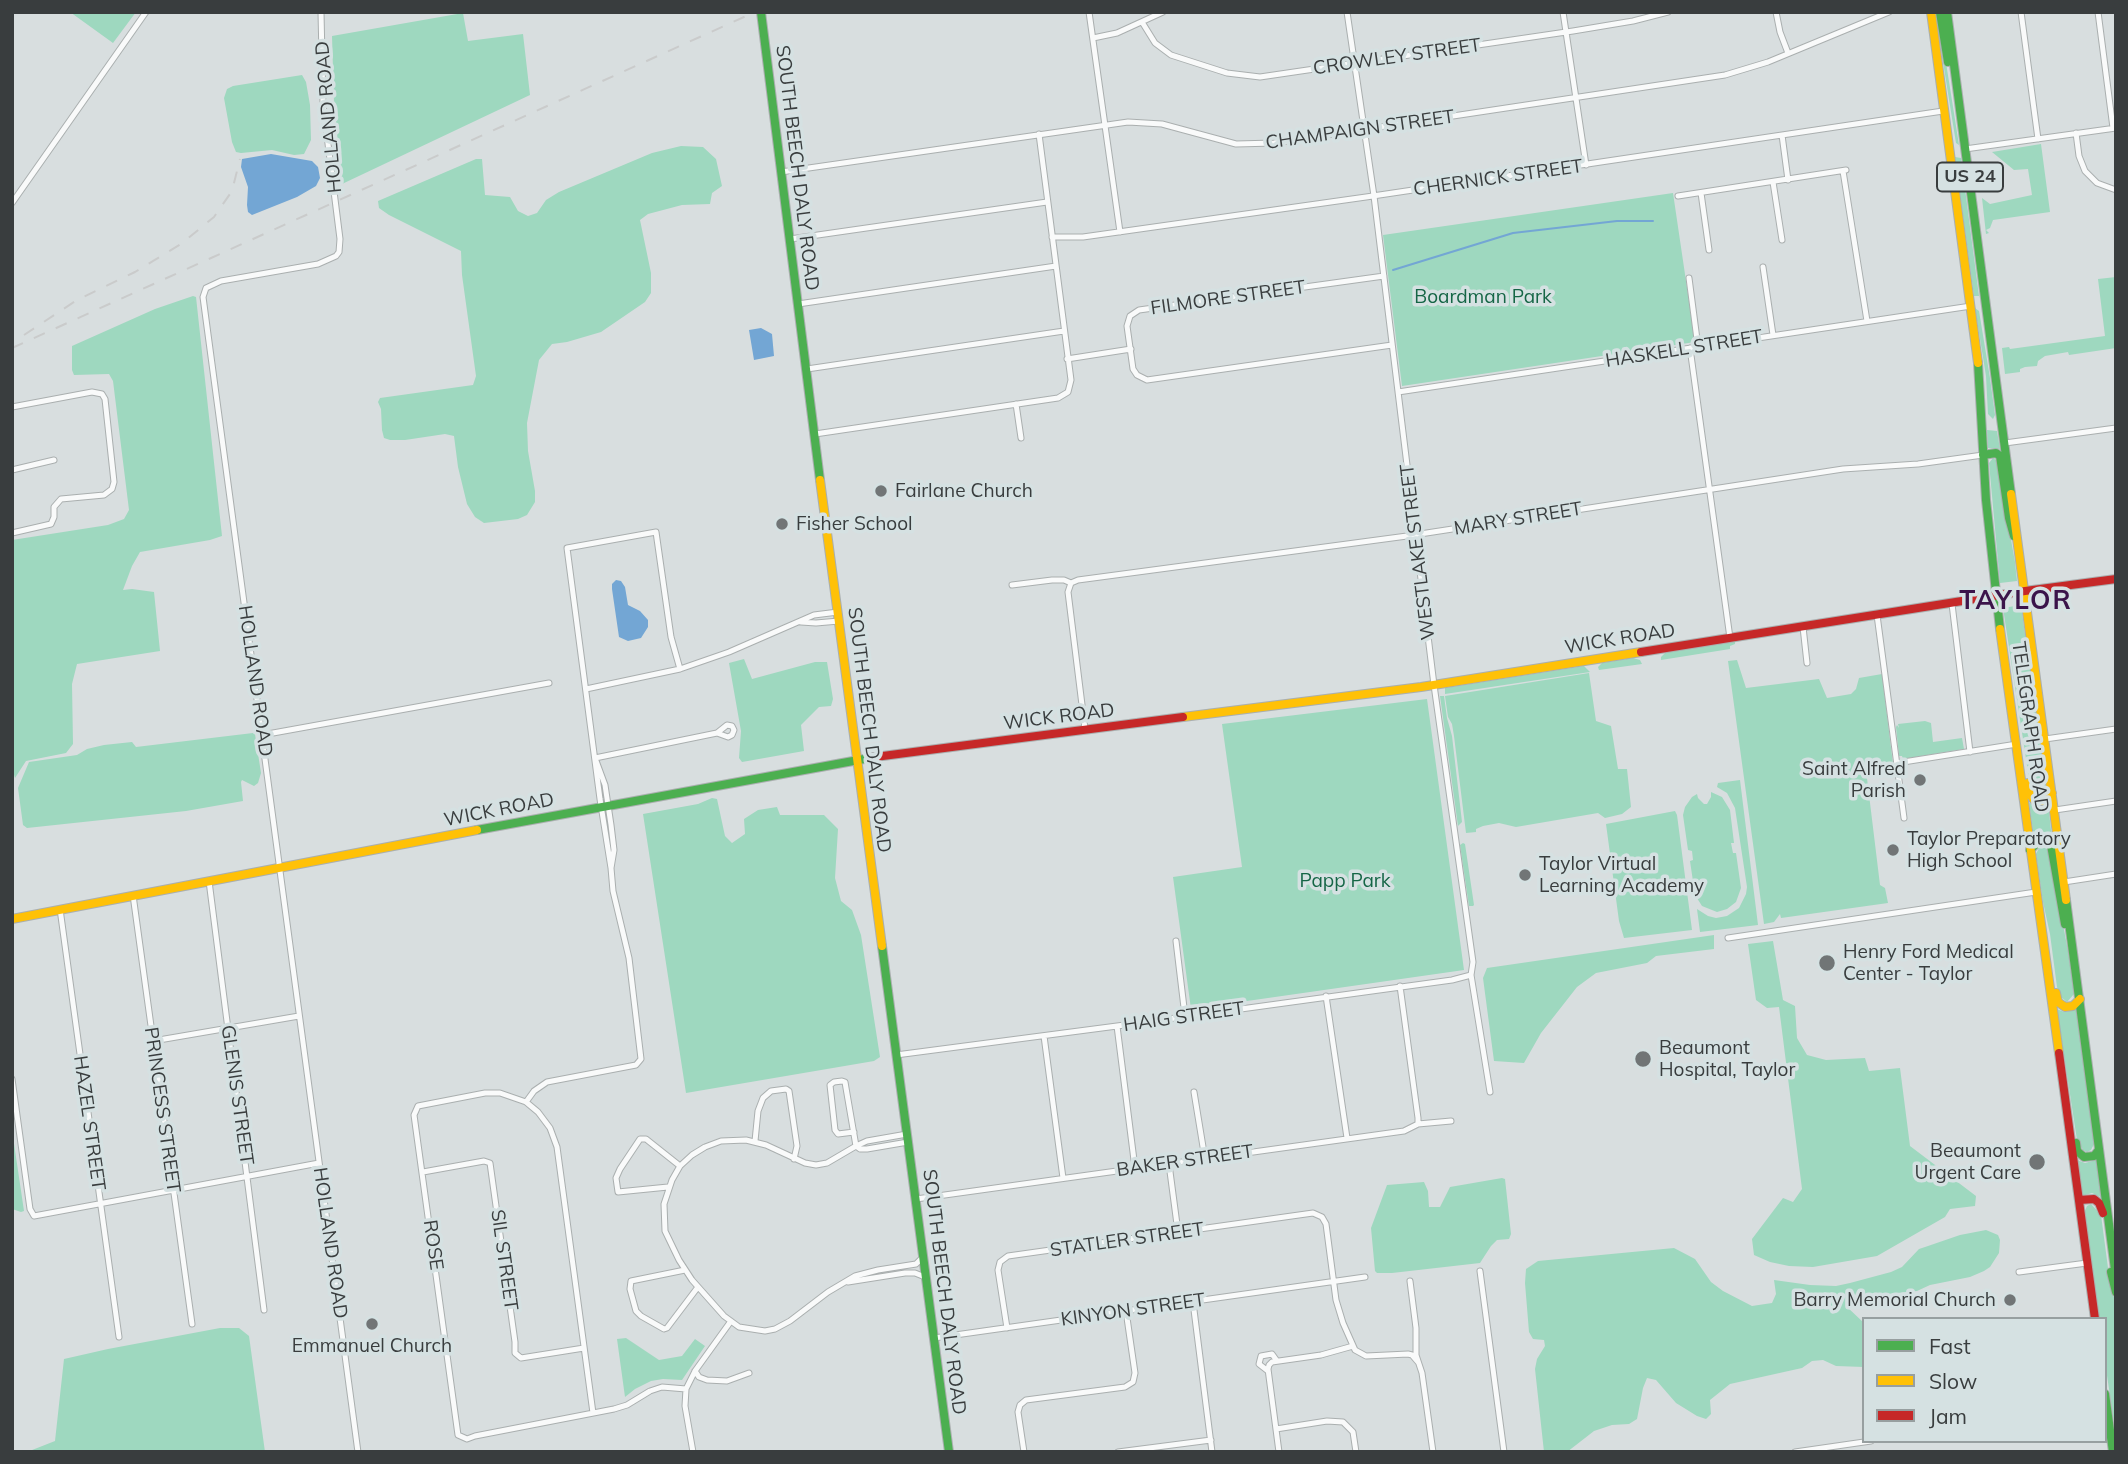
<!DOCTYPE html>
<style>
body{margin:0}
#map{position:relative;width:2128px;height:1464px;overflow:hidden;background:#d8dedf;font-family:Mulish,sans-serif}
canvas{display:block}
.frame{position:absolute;inset:0;border:14px solid #393d3e;pointer-events:none}
.legend{position:absolute;left:1862px;top:1317px;width:245px;height:126px;box-sizing:border-box;background:#d5e1e2;border:2px solid #979fa0;margin:0;padding:9px 12px;list-style:none;font-size:21px;color:#393d3e}
.legend li{display:flex;align-items:center;gap:14px;height:35px}
.legend b{width:35px;border:2px solid #979fa0}
</style>
<div id="map">
<canvas width="2128" height="1464"></canvas>
<div class="frame"></div>
<ul class="legend">
<li><b style="height:9px;background:#4caf50"></b>Fast</li>
<li><b style="height:9px;background:#ffc107"></b>Slow</li>
<li><b style="height:9px;background:#c62828"></b>Jam</li>
</ul>
</div>
<script>
const g = document.querySelector('canvas').getContext('2d');
g.lineJoin = 'round';
function paint(path, color) {
  g.fillStyle = color;
  g.fill(path, 'evenodd');
}
function poly(rows) {
  const path = new Path2D();
  for (const r of rows) {
    path.moveTo(r[0], r[1]);
    for (let i = 2; i < r.length; i += 2) path.lineTo(r[i], r[i + 1]);
  }
  return path;
}
function strokePath(path, color, width, dash) {
  g.strokeStyle = color;
  g.lineWidth = width;
  g.lineCap = dash ? 'butt' : 'round';
  g.setLineDash(dash || []);
  g.stroke(path);
}
function write(font, color, halo, rows, align = 'center') {
  g.font = font + ' Mulish,sans-serif';
  g.lineWidth = 7;
  g.setLineDash([]);
  g.textBaseline = 'middle';
  g.strokeStyle = halo;
  g.fillStyle = color;
  for (const [text, x, y, turn = 0] of rows) {
    g.save();
    g.translate(x, y);
    g.rotate((+turn || 0) * Math.PI / 180);
    g.textAlign = isNaN(turn) ? turn : align;
    if (halo) g.strokeText(text, 0, 0);
    g.fillText(text, 0, 0);
    g.restore();
  }
}
const green = poly([
 [70,12,136,12,113,43],
 [1935,12,1938,12,1959,145,1956,143],
 [463,13,468,41,523,34,530,95,342,184,334,103,332,36],
 [302,75,306,82,310,105,311,140,304,154,294,155,272,150,241,153,236,152,232,142,224,98,227,89,233,86],
 [2041,144,2050,212,1993,220,1990,228,1986,230,1989,233,1986,234,1982,198,1990,204,2032,195,2028,169,2014,170,1992,152],
 [681,146,703,147,716,159,722,186,712,193,710,204,682,205,648,214,640,220,651,273,651,293,645,302,601,332,567,342,552,344,539,360,527,423,528,451,535,491,535,502,527,515,518,519,484,523,475,517,467,504,458,467,454,436,445,434,405,440,390,440,384,438,382,430,381,409,378,402,380,398,473,385,476,376,462,275,461,251,389,215,379,208,378,201,476,159,482,159,485,195,510,197,518,211,528,216,537,213,546,200,559,192,652,153],
 [1955,157,1961,158,1979,296,1974,296],
 [1673,193,1695,342,1402,386,1383,235],
 [2116,277,2116,348,2069,355,2068,352,2045,356,2038,361,2037,366,2025,367,2020,369,2020,372,2005,374,2002,348,2009,347,2010,349,2105,336,2098,279],
 [193,296,196,297,222,536,210,540,140,552,132,566,123,590,132,589,154,592,160,651,77,664,72,684,73,744,66,753,26,761,15,778,12,768,12,540,108,525,124,519,129,510,113,381,109,374,74,375,72,370,72,346,155,309],
 [1975,308,1979,311,1990,378,1995,415,1993,419,1988,414,1986,376],
 [1987,430,1997,431,2000,449,1988,448],
 [1993,458,1997,461,2015,562,2017,581,2000,583,1989,463],
 [2021,605,2046,787,2044,793,2040,796,2033,791,2030,785,2003,608],
 [1735,641,1735,644,1730,646,1730,649,1661,660,1661,657,1666,652],
 [1633,658,1640,660,1642,664,1599,670,1598,667,1602,663],
 [744,659,752,679,815,662,827,662,833,699,831,706,819,707,801,725,804,751,742,762,739,758,741,731,729,663],
 [1737,660,1746,688,1819,679,1827,698,1851,694,1856,689,1859,678,1882,674,1893,764,1866,770,1880,885,1885,888,1888,903,1781,918,1780,914,1774,922,1764,924,1728,661],
 [1584,666,1590,672,1445,694,1445,688],
 [1589,673,1596,721,1611,726,1618,769,1627,769,1631,807,1622,814,1605,818,1598,813,1516,827,1499,823,1483,826,1476,829,1476,832,1466,833,1454,736,1452,724,1448,717,1445,696],
 [1440,696,1444,696,1447,718,1452,736,1462,822,1458,826],
 [1427,699,1464,970,1191,1009,1173,877,1242,867,1222,724],
 [1925,721,1931,723,1933,742,1962,738,1964,749,1903,759,1902,756,1899,756,1896,727,1897,725,1899,728,1898,724],
 [253,733,255,734,261,773,258,783,254,786,242,780,241,782,243,801,186,811,27,828,23,825,18,788,29,762,77,755,87,749,104,745,132,742,136,747],
 [1740,780,1758,925,1700,932,1697,909,1708,916,1716,918,1727,916,1739,908,1746,894,1747,887,1735,808,1727,793,1717,787,1718,783],
 [1711,792,1722,797,1730,810,1734,843,1731,843,1733,853,1736,853,1741,888,1736,902,1727,909,1717,912,1702,906,1695,895,1690,861,1693,860,1692,851,1688,850,1683,815,1685,807,1692,797,1697,794,1698,798,1704,804,1707,804,1711,797],
 [712,798,717,799,725,836,732,843,745,834,744,819,758,810,777,807,780,815,824,815,838,829,835,878,841,901,852,910,861,935,880,1057,874,1061,686,1093,643,814,698,804],
 [2029,803,2041,807,2048,804,2052,838,2044,835,2034,837],
 [1675,811,1677,815,1692,930,1624,938,1619,921,1606,824],
 [1463,843,1465,844,1474,905,1473,906,1469,906,1460,845],
 [2043,846,2049,851,2068,951,2074,994,2067,1002,2061,997,2057,987,2050,934,2043,902,2036,854,2039,848],
 [1714,935,1714,949,1656,956,1647,963,1596,973,1577,987,1541,1033,1524,1063,1494,1061,1483,978,1487,968],
 [1773,941,1783,1000,1795,1006,1797,1038,1807,1055,1826,1060,1865,1058,1869,1071,1900,1068,1910,1146,1976,1196,1975,1206,1950,1209,1945,1217,1877,1256,1813,1267,1789,1266,1770,1262,1754,1255,1752,1239,1783,1198,1793,1202,1802,1189,1779,1007,1767,1008,1756,1000,1748,944],
 [2057,1009,2064,1012,2076,1010,2094,1144,2091,1150,2087,1152,2083,1150,2077,1140],
 [12,1130,24,1211,21,1212,12,1209],
 [2077,1160,2085,1163,2096,1160,2101,1197,2092,1193,2082,1196],
 [1502,1178,1505,1179,1511,1234,1509,1239,1497,1240,1491,1246,1480,1263,1392,1273,1377,1273,1375,1271,1371,1228,1387,1185,1424,1182,1428,1191,1429,1207,1440,1207,1450,1187],
 [2091,1204,2101,1215,2108,1268,2116,1307,2116,1436,2105,1362,2105,1319,2099,1319,2084,1213,2087,1206],
 [1986,1230,1998,1235,2000,1240,1999,1253,1990,1267,1984,1271,1970,1277,1930,1285,1917,1291,1847,1298,1846,1306,1864,1323,1864,1367,1836,1366,1823,1360,1812,1361,1802,1368,1730,1384,1710,1400,1711,1414,1706,1419,1697,1416,1676,1403,1656,1380,1647,1378,1643,1388,1637,1419,1629,1424,1612,1425,1594,1431,1567,1452,1544,1452,1535,1369,1537,1359,1545,1346,1544,1340,1533,1339,1529,1332,1525,1283,1526,1269,1538,1261,1674,1248,1695,1259,1711,1282,1723,1291,1752,1306,1772,1303,1776,1294,1774,1280,1810,1285,1836,1286,1850,1283,1891,1272,1902,1267,1919,1249,1928,1246,1960,1235],
 [220,1328,239,1328,249,1336,265,1452,27,1452,55,1441,64,1359,108,1349],
 [626,1338,659,1360,682,1356,695,1339,705,1346,682,1380,663,1379,651,1381,635,1389,625,1397,617,1339]
]);
const water = poly([
 [271,154,312,161,318,167,320,178,316,186,297,197,252,215,248,212,247,205,248,187,241,167,242,159],
 [761,328,772,334,774,356,754,360,749,330],
 [616,580,621,581,625,587,628,605,640,611,648,620,648,627,641,638,628,641,619,637,612,589,612,584]
]);
const stream = poly([
 [1393,270,1513,233,1617,221,1653,221]
]);
const street = poly([
 [321,12,323,104,340,239,339,252,336,256,318,264,221,281,206,288,203,297,358,1452],
 [1089,12,1120,232],
 [1347,12,1374,196,1434,685,1473,962,1471,975,1490,1092],
 [1563,12,1586,165],
 [1776,12,1780,32,1788,53],
 [2021,12,2038,139],
 [2098,12,2113,128],
 [1142,22,1155,43,1171,55,1227,73,1260,77,1573,31,1633,21,1668,12],
 [1093,38,1117,33,1163,12],
 [2076,133,2079,156,2085,171,2097,183,2116,190],
 [1782,135,1788,180],
 [1965,149,2116,128],
 [1843,171,1867,321],
 [781,172,1128,122,1162,124,1236,144,1274,143,1725,75,1768,62,1889,12],
 [1773,182,1782,240],
 [1701,193,1709,250],
 [1678,196,1846,170],
 [12,203,146,12],
 [1052,237,1083,237,1366,197,1943,111],
 [790,239,1047,202],
 [1763,267,1773,335],
 [1384,276,1139,310,1130,316,1127,326,1133,369,1137,375,1147,380,1392,345],
 [1689,278,1698,347],
 [798,304,1056,266],
 [1690,348,1730,638],
 [1067,359,1131,349],
 [807,369,1064,331],
 [1398,392,1971,306],
 [1016,404,1021,438],
 [12,407,92,392,102,394,105,399,114,482,112,489,104,495,61,499,54,507,54,517,51,524,12,533],
 [815,434,1058,398,1068,392,1071,380,1039,134],
 [2005,443,2116,428],
 [12,470,54,460],
 [1071,583,1068,592,1085,729],
 [1012,585,1052,580,1064,580,1071,583,1078,580,1407,536,1843,469,1918,464,1983,455],
 [1952,604,1970,752],
 [1877,615,1904,818],
 [801,622,816,623,839,621],
 [1803,627,1807,663],
 [586,689,680,669,729,652,814,615,838,612],
 [262,735,549,683],
 [2045,739,2116,729],
 [595,758,605,785,611,825,614,850,611,868,600,799,567,548,656,532,671,637,680,669],
 [595,758,717,733,728,737,732,735,734,730,732,726,727,725,717,733],
 [1897,763,2017,744],
 [2055,810,2116,801],
 [209,881,264,1310],
 [2064,882,2116,874],
 [133,895,192,1324],
 [60,909,119,1337],
 [1728,938,2036,892],
 [1176,941,1185,1016],
 [1400,986,1418,1118,1418,1124],
 [1326,996,1347,1138],
 [1117,1026,1135,1168],
 [1044,1036,1063,1178],
 [153,1041,299,1016],
 [896,1055,1117,1026,1452,980,1471,975],
 [12,1079,30,1209,34,1216,319,1163],
 [1194,1092,1205,1159],
 [526,1102,534,1091,547,1082,636,1065,641,1059,629,958,613,891,611,868],
 [854,1132,838,1134,835,1130,830,1085,834,1082,842,1081,845,1082,846,1088,856,1146,827,1163,816,1165,805,1163,766,1145,746,1140,721,1141,705,1147,692,1155,680,1166,672,1180,664,1204,665,1231,679,1260,692,1280,724,1316,739,1327,765,1331,775,1329,790,1321,828,1292,855,1276,878,1270,916,1264,923,1257],
 [907,1134,867,1141,856,1146,860,1149,867,1149,908,1142],
 [755,1141,758,1111,763,1098,771,1091,786,1089,789,1091,797,1146,794,1159],
 [1169,1164,1178,1232],
 [423,1172,484,1161,490,1163,515,1342,515,1353,521,1358,584,1348],
 [668,1187,618,1192,616,1178,620,1169,640,1139,646,1139,680,1166],
 [916,1199,1404,1131,1418,1124,1451,1121],
 [685,1270,631,1281,630,1289,636,1311,641,1316,664,1329,667,1328,698,1287],
 [1480,1271,1504,1452],
 [2019,1272,2087,1263],
 [1410,1281,1416,1328,1416,1355,1422,1373,1433,1452],
 [848,1282,905,1273,915,1273,925,1277],
 [1193,1302,1212,1452],
 [1007,1328,998,1270,1000,1262,1008,1256,1313,1213,1322,1217,1326,1224,1336,1300,1343,1323,1355,1350,1366,1356,1408,1354,1412,1355,1418,1362],
 [934,1338,1365,1277],
 [695,1371,699,1377,707,1380,727,1381,749,1373],
 [1268,1371,1259,1364,1261,1356,1272,1354,1277,1361],
 [593,1413,557,1147,550,1128,538,1112,526,1102,500,1093,485,1093,418,1106,414,1115,458,1435,467,1439,475,1436,614,1409,627,1405,650,1391,662,1387,686,1389],
 [1276,1429,1327,1421,1343,1422,1353,1432,1356,1452],
 [693,1452,685,1406,686,1389,695,1371,731,1321],
 [1024,1452,1018,1412,1020,1405,1026,1400,1125,1387,1133,1382,1135,1373,1126,1311],
 [1118,1452,1211,1440],
 [1279,1452,1268,1369,1269,1365,1272,1362,1321,1355,1353,1346],
 [1795,1452,1871,1441]
]);
const fast = poly([
 [761,12,820,480],
 [1940,12,1948,62],
 [1947,12,2011,494],
 [1978,363,1986,500,2000,629],
 [1983,455,1996,453,2000,456,2009,518,2014,536],
 [477,830,875,757],
 [2030,850,2038,842,2046,841,2051,845,2065,924],
 [2066,900,2116,1277],
 [882,946,949,1452],
 [2076,1143,2077,1151,2084,1157,2094,1156,2098,1151],
 [2111,1272,2116,1292],
 [2105,1394,2113,1452]
]);
const slow = poly([
 [1931,12,1978,363],
 [820,480,882,946],
 [2011,494,2066,900],
 [2000,629,2059,1053],
 [1183,717,1421,687,1641,652],
 [2028,783,2030,795,2035,801,2042,801,2052,793],
 [12,919,477,830],
 [2056,993,2058,1002,2065,1007,2073,1006,2080,999]
]);
const jam = poly([
 [1641,652,2025,591,2116,579],
 [875,757,1183,717],
 [2059,1053,2095,1319],
 [2079,1200,2094,1199,2099,1203,2103,1213]
]);
const rail = poly([
 [24,335,77,300,135,272,181,244,214,217,232,191,240,159],
 [12,348,755,12]
]);
const markers = [
 [881,491,7,"#717576"],
 [782,524,7,"#717576"],
 [1920,780,7,"#717576"],
 [1893,850,7,"#717576"],
 [1525,875,7,"#717576"],
 [1827,963,9,"#717576"],
 [1643,1059,9,"#717576"],
 [2037,1162,9,"#717576"],
 [2010,1300,7,"#717576"],
 [372,1324,7,"#717576"]
];
const shields = [
 [1970,177,66]
];
const shieldNames = [
 ["US 24",1970,177]
];
const streetNames = [
 ["CROWLEY STREET",1397,57,-8],
 ["HOLLAND ROAD",329,117,-95],
 ["CHAMPAIGN STREET",1360,130,-8],
 ["SOUTH BEECH DALY ROAD",797,168,83],
 ["CHERNICK STREET",1498,178,-8],
 ["FILMORE STREET",1228,298,-8],
 ["HASKELL STREET",1684,349,-9],
 ["MARY STREET",1518,519,-9],
 ["WESTLAKE STREET",1418,552,-97],
 ["WICK ROAD",1620,639,-9],
 ["HOLLAND ROAD",255,681,82],
 ["WICK ROAD",1059,717,-7],
 ["TELEGRAPH ROAD",2030,727,82],
 ["SOUTH BEECH DALY ROAD",869,730,83],
 ["WICK ROAD",499,810,-11],
 ["HAIG STREET",1184,1017,-8],
 ["GLENIS STREET",237,1095,82],
 ["PRINCESS STREET",162,1110,82],
 ["HAZEL STREET",89,1123,82],
 ["BAKER STREET",1185,1161,-8],
 ["STATLER STREET",1127,1240,-8],
 ["HOLLAND ROAD",330,1243,82],
 ["ROSE",433,1245,82],
 ["SIL STREET",504,1260,82],
 ["SOUTH BEECH DALY ROAD",944,1292,83],
 ["KINYON STREET",1133,1310,-8]
];
const parkNames = [
 ["Boardman Park",1483,297],
 ["Papp Park",1345,881]
];
const poiNames = [
 ["Fairlane Church",895,491],
 ["Fisher School",796,524],
 ["Saint Alfred",1906,769,"right"],
 ["Parish",1906,791,"right"],
 ["Taylor Preparatory",1907,839],
 ["High School",1907,861],
 ["Taylor Virtual",1539,864],
 ["Learning Academy",1539,886],
 ["Henry Ford Medical",1843,952],
 ["Center - Taylor",1843,974],
 ["Beaumont",1659,1048],
 ["Hospital, Taylor",1659,1070],
 ["Beaumont",2021,1151,"right"],
 ["Urgent Care",2021,1173,"right"],
 ["Barry Memorial Church",1996,1300,"right"],
 ["Emmanuel Church",372,1346,"center"]
];
const districtNames = [
 ["TAYLOR",2016,601]
];
paint(green, '#9ed8bf');
paint(water, '#73a6d4');
strokePath(stream, '#73a6d4', 2);
strokePath(street, '#aaafaf', 7);
strokePath(fast, '#aaafaf', 10);
strokePath(slow, '#aaafaf', 10);
strokePath(jam, '#aaafaf', 10);
strokePath(street, '#f9fafa', 5);
strokePath(fast, '#4caf50', 8);
strokePath(slow, '#ffc107', 8);
strokePath(jam, '#c62828', 8);
strokePath(rail, '#cacbcb', 2, [12, 12]);
for (const [x, y, r, color] of markers) {
  const dot = new Path2D();
  dot.arc(x, y, r, 0, 2 * Math.PI);
  g.fillStyle = color;
  g.fill(dot);
  strokePath(dot, '#d5e1e2', 2.5);
}
for (const [x, y, w] of shields) {
  const box = new Path2D();
  box.roundRect(x - w / 2, y - 14.5, w, 29, 5);
  g.fillStyle = '#d5e1e2';
  g.fill(box);
  strokePath(box, '#393d3e', 2);
}
write('bold 18px', '#393d3e', null, shieldNames);
write('19px', '#393d3e', '#d5e1e2', streetNames);
write('19px', '#156646', '#d5e1e2', parkNames);
write('19px', '#393d3e', '#d5e1e2', poiNames, 'left');
g.letterSpacing = '2px';
write('bold 26px', '#3b144a', '#d5e1e2', districtNames);
g.letterSpacing = '0px';
</script>
